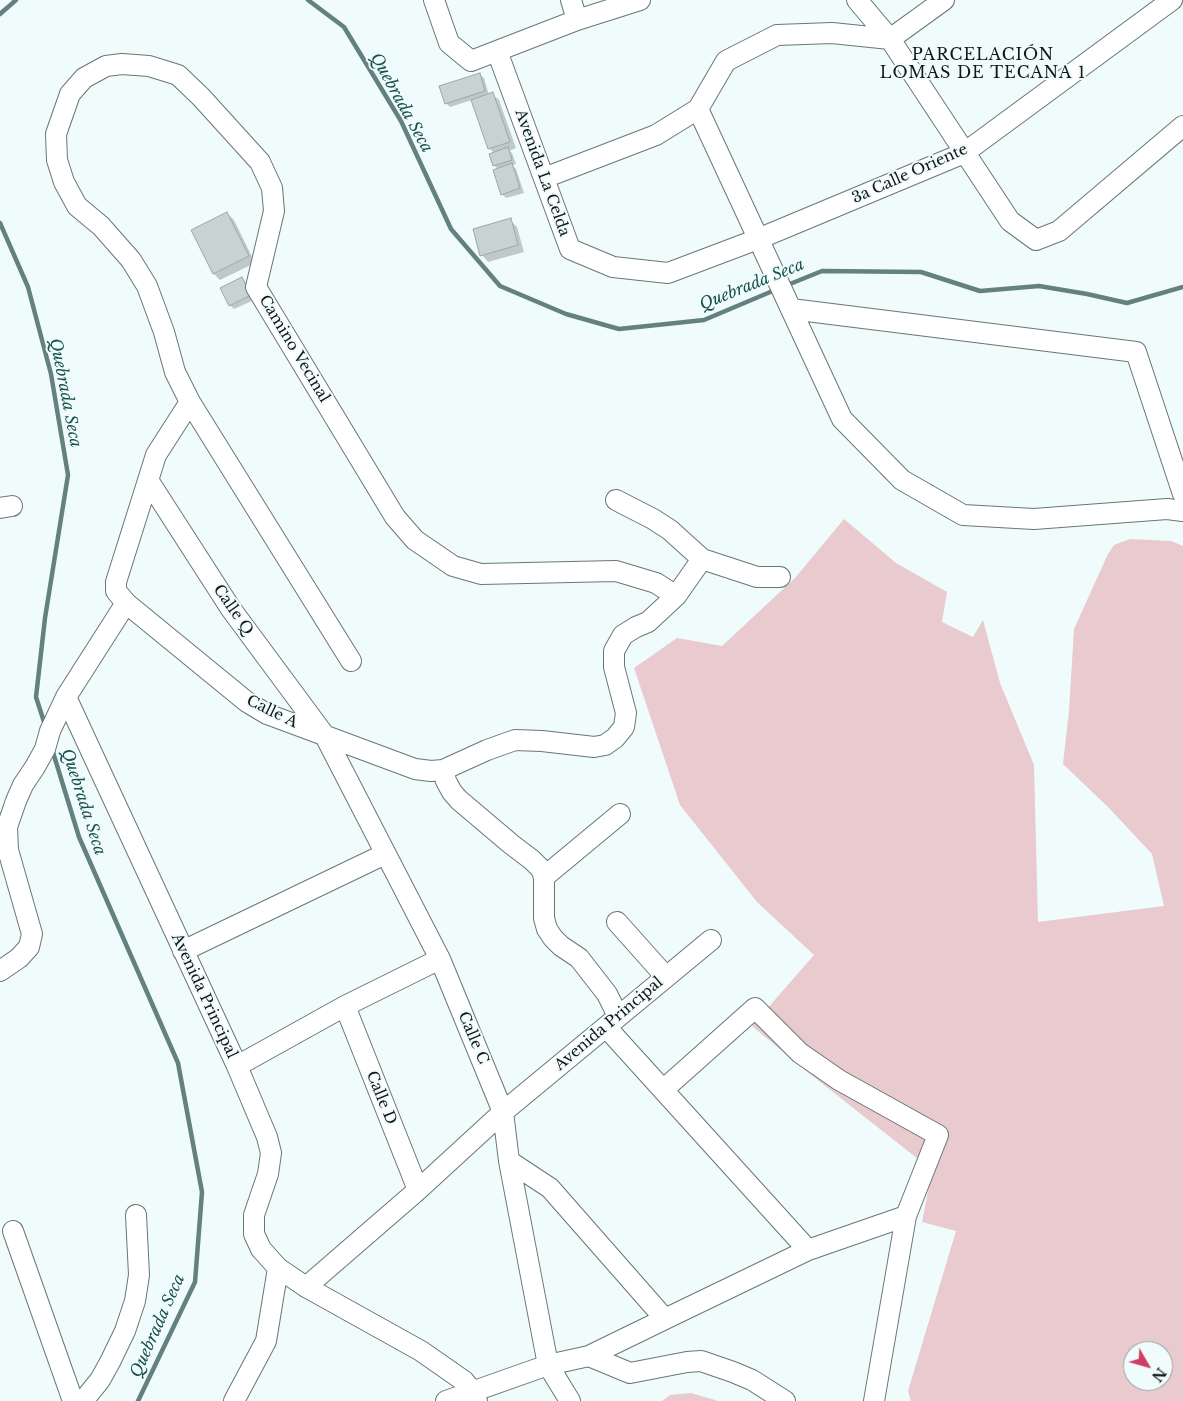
<!DOCTYPE html>
<meta charset="utf-8">
<style>
body{margin:0}
#map{position:relative;width:1183px;height:1401px;overflow:hidden;background:#effcfb;font-family:"Libre Baskerville",serif}
canvas{display:block}
.north{position:absolute;left:1123px;top:1341px;width:50px;height:50px;box-sizing:border-box;background:#effcfb;border:1px solid #97a0a0;border-radius:50%;rotate:128deg;font-size:14px;font-weight:700;line-height:20px;text-align:center;color:#131717}
.north::after{content:'';display:block;margin:auto;width:18px;height:22px;background:#cd3e64;clip-path:polygon(50% 0,100% 100%,50% 72%,0 100%)}
</style>
<div id="map">
<canvas width="1183" height="1401"></canvas>
<div class="north">N</div>
</div>
<script>
const g = document.querySelector('canvas').getContext('2d');
g.lineJoin = 'round';
function paint(path, color) {
  g.fillStyle = color;
  g.fill(path, 'evenodd');
}
function poly(rows) {
  const path = new Path2D();
  for (const r of rows) {
    path.moveTo(r[0], r[1]);
    for (let i = 2; i < r.length; i += 2) path.lineTo(r[i], r[i + 1]);
  }
  return path;
}
function strokePath(path, color, width, dash) {
  g.strokeStyle = color;
  g.lineWidth = width;
  g.lineCap = dash ? 'butt' : 'round';
  g.setLineDash(dash || []);
  g.stroke(path);
}
function write(font, color, halo, rows, align = 'center') {
  g.font = font + ' "Libre Baskerville",serif';
  g.lineWidth = 4;
  g.setLineDash([]);
  g.textBaseline = 'middle';
  g.strokeStyle = halo;
  g.fillStyle = color;
  for (const [text, x, y, turn = 0] of rows) {
    g.save();
    g.translate(x, y);
    g.rotate((+turn || 0) * Math.PI / 180);
    g.textAlign = isNaN(turn) ? turn : align;
    if (halo) g.strokeText(text, 0, 0);
    g.fillText(text, 0, 0);
    g.restore();
  }
}
const green = poly([
 [844,519,896,563,947,592,942,622,973,637,983,620,1000,683,1034,765,1038,922,1164,906,1152,854,1108,807,1063,764,1069,711,1074,629,1108,554,1114,545,1130,539,1171,541,1183,546,1183,1401,911,1401,908,1391,956,1231,922,1222,932,1170,805,1070,752,1026,814,955,757,902,680,805,634,668,677,638,722,646,795,578],
 [1133,1351,1163,1351,1163,1381,1133,1381],
 [691,1393,718,1401,662,1401,670,1395]
]);
const shadow = poly([
 [479,74,484,78,489,95,492,94,499,100,516,148,509,151,512,153,516,164,512,165,516,169,524,193,506,198,502,194,498,169,494,165,494,153,489,148,472,100,450,107,446,103],
 [227,213,234,220,255,263,220,280,214,274],
 [510,220,517,227,524,252,488,262,482,255],
 [242,279,246,283,254,300,234,309,230,305]
]);
const stream = poly([
 [308,0,344,27,401,121,451,229,500,286,566,314,619,329,704,320,775,290],
 [0,14,16,0],
 [0,223,28,287,51,374,68,475,45,618,36,697,45,725],
 [785,286,822,271,921,272,980,291,1039,286,1087,294,1127,303,1183,287],
 [52,749,79,837,178,1063,202,1192,195,1282,138,1401]
]);
const building = poly([
 [480,73,485,91,445,104,439,86,480,73],
 [493,92,510,142,488,149,471,100,493,92],
 [508,147,512,160,493,166,489,154,508,147],
 [512,163,520,188,501,195,493,170,512,163],
 [227,212,249,256,213,274,191,230,227,212],
 [511,218,518,245,480,256,473,229,511,218],
 [242,277,251,295,229,306,220,288,242,277]
]);
const minor = poly([
 [434,0,449,43,471,61,577,20,640,0],
 [571,0,577,20],
 [857,0,890,39,1010,221,1036,240,1059,231,1183,126],
 [497,51,570,249,613,267,668,273,758,239,964,153,1172,0],
 [698,109,842,419,902,480,963,515,1034,519,1167,509,1183,511],
 [544,178,656,135,698,109,726,61,777,35,832,33,890,39,944,0],
 [791,309,1136,352,1183,494],
 [190,402,351,661],
 [148,480,231,609,325,736,440,959,503,1112,509,1161,548,1365,570,1401],
 [616,500,653,519,670,530,702,559,757,577,780,577],
 [0,508,12,506],
 [676,596,656,583,616,571,481,574,453,566,415,540,395,517,256,287,274,211,272,188,260,162,201,97,178,75,149,66,122,64,106,66,84,78,70,94,56,134,57,160,64,182,77,206,101,226,131,260,147,286,164,332,175,372,190,402,156,455,116,582,116,591,126,603,247,702,267,714,415,769,431,771,443,770,487,750,515,740,542,741,594,747,605,745,615,738,624,727,626,713,614,667,614,651,623,635,636,627,648,622,676,596,702,559],
 [66,697,237,1066,267,1137,271,1153,268,1174,254,1215,254,1234,261,1249,278,1268,306,1287,421,1351,464,1381,473,1392,477,1401],
 [443,770,446,781,452,792,459,800,511,844,532,860,541,869,544,877,544,918,547,929,553,938,561,946,579,958,607,994,618,1016],
 [544,877,620,814],
 [617,922,666,977],
 [183,951,385,854],
 [0,971,19,958,29,947,32,934,8,850,7,827,16,801,23,785,35,767,45,749,50,731,66,697,126,603],
 [345,1006,418,1190],
 [606,1027,808,1250],
 [237,1066,345,1006,440,959],
 [663,1090,755,1008,800,1053,839,1080,938,1135,906,1216,874,1401],
 [509,1161,550,1188,665,1319,808,1250,906,1216],
 [13,1231,73,1401],
 [306,1287,418,1190,503,1112,711,940],
 [589,1356,630,1373,687,1362,701,1361,733,1372,752,1380,785,1401],
 [83,1401,100,1380,110,1362,125,1331,135,1301,139,1275,136,1215],
 [234,1401,266,1341,278,1268],
 [446,1401,548,1365,589,1356,665,1319]
]);
const streetNames = [
 ["Avenida La Celda",542,173,70],
 ["3a Calle Oriente",910,174,-24],
 ["Camino Vecinal",294,349,59],
 ["Calle Q",233,610,55],
 ["Calle A",272,712,26],
 ["Avenida Principal",204,996,65],
 ["Avenida Principal",609,1024,-40],
 ["Calle C",473,1038,67],
 ["Calle D",381,1098,68]
];
const neighbourhoodNames = [
 ["PARCELACIÓN",983,55],
 ["LOMAS DE TECANA 1",983,73]
];
const waterNames = [
 ["Quebrada Seca",401,103,61],
 ["Quebrada Seca",752,285,-22],
 ["Quebrada Seca",65,393,79],
 ["Quebrada Seca",83,802,72],
 ["Quebrada Seca",158,1326,-66]
];
paint(green, '#e9cace');
paint(shadow, '#0003');
strokePath(stream, '#64817f', 4.5);
paint(building, '#c7d3d2');
strokePath(building, '#9ba7a6', 1);
strokePath(minor, '#6a7675', 22);
strokePath(minor, '#fff', 20);
write('15px', '#131717', '#effcfb', streetNames);
g.letterSpacing = '1px';
write('16px', '#131717', '#effcfb', neighbourhoodNames);
g.letterSpacing = '0px';
write('italic 16px', '#19514f', '#effcfb', waterNames);
</script>
